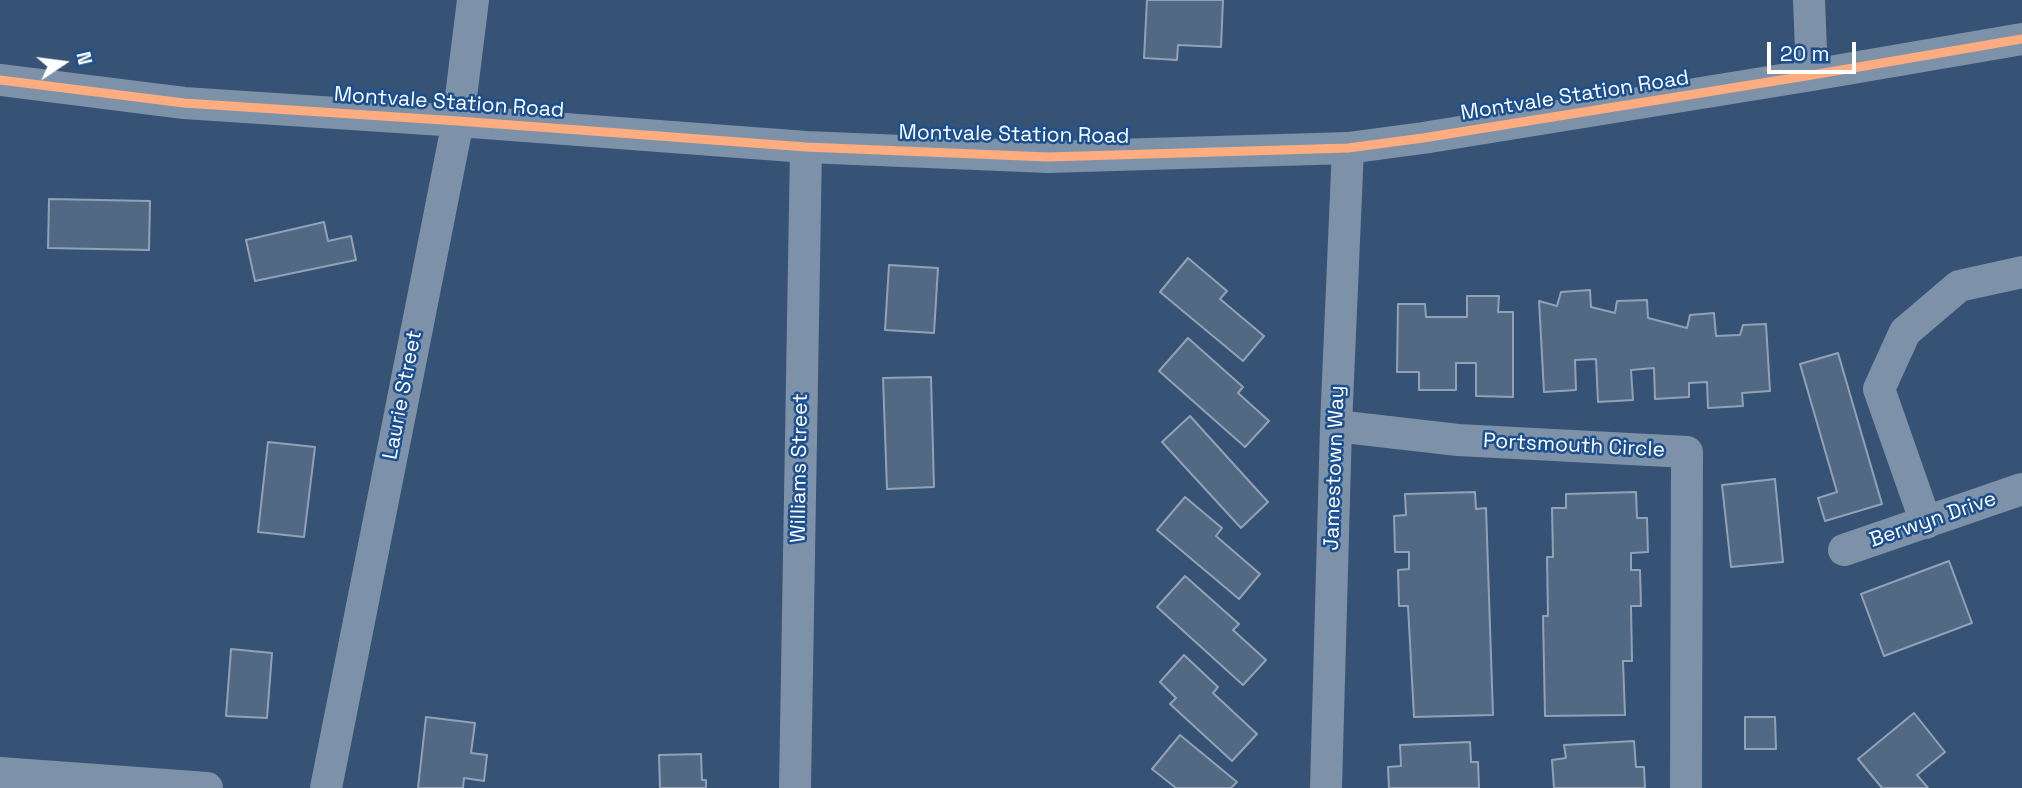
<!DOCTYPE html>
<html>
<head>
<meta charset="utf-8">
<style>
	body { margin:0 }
	#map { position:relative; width:2022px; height:788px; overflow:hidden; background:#365274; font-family:"Space Grotesk",sans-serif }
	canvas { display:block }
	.north { position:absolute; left:28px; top:28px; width:70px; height:70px; -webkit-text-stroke:5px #1b4f8f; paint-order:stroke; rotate:77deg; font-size:19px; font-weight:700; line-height:28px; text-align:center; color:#fff }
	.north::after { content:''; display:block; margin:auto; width:24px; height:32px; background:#fff; clip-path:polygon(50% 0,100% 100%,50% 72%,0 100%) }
	.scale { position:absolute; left:1767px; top:42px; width:89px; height:32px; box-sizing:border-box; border:4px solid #fff; border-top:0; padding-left:9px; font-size:21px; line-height:24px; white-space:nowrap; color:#fff; -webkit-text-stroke:5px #1b4f8f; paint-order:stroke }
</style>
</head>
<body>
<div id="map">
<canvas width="2022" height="788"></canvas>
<div class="north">N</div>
<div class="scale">20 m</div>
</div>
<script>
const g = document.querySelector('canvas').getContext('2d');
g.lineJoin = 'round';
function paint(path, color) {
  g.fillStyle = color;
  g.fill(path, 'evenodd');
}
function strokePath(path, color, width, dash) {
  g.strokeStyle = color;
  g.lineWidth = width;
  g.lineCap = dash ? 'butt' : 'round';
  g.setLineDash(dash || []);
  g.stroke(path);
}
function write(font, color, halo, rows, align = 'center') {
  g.font = font + ' "Space Grotesk",sans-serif';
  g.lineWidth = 5;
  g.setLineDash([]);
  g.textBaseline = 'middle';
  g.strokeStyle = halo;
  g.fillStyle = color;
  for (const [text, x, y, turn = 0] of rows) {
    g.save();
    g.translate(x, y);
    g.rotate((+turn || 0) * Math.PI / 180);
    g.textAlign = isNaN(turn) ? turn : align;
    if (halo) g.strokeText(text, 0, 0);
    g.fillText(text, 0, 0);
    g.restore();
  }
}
const building = new Path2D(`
	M1147,0H1223L1221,47L1178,45L1177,60L1144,58Z
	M49,199L150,201L149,250L48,248Z
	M324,222L328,241L351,236L356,260L255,281L246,240Z
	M1188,258L1227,291L1220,299L1264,336L1243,361L1160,292Z
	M889,265L938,268L934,333L885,330Z
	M1590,290L1591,307L1615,313L1617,301L1647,300L1648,318L1687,328L1690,315L1714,313L1716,336L1740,335L1743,325L1766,324L1770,391L1742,393L1743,406L1708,408L1707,382L1689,383V397L1655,399L1654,368L1631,370L1633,400L1598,402L1596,359L1575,360L1576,390L1544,392L1539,301L1557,306L1561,292Z
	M1467,296H1499L1498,312H1513V397L1476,396V363H1456V390H1419V372H1397L1398,304H1425L1426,317H1467Z
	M1188,338L1243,387L1238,393L1269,421L1245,447L1159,371Z
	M1838,353L1882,504L1825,521L1818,498L1837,492L1800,364Z
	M931,377L934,487L887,489L883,378Z
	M1190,416L1268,502L1241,528L1162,442Z
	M268,442L315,447L304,537L258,532Z
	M1775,479L1783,562L1731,567L1722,485Z
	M1475,492L1476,509L1486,508L1493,715L1414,717L1408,606H1399L1398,570L1409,569V552H1395L1394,516L1406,515L1405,494Z
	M1636,492L1637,518H1647L1648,552L1631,553V570H1640L1641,606H1631L1632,661H1623L1625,715L1545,716L1543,616H1548L1547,557H1553L1552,508H1566V494Z
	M1185,497L1222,528L1216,536L1260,574L1239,599L1157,530Z
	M1949,561L1972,623L1884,656L1861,594Z
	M1185,576L1239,624L1233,630L1266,660L1243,685L1157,607Z
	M231,649L272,653L267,718L226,716Z
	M1184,655L1218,687L1213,693L1257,734L1232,761L1170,704L1176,698L1160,682Z
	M1914,713L1945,752L1917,775L1928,788H1882L1858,759Z
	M426,717L475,723L471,753L487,755L484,781L464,778L463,788H418Z
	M1745,717H1775L1776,749H1745Z
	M1180,735L1237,782L1231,788H1176L1152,769Z
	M1634,741L1636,767H1644L1645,788H1554L1552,760L1566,758L1564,745Z
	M1470,742L1471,762H1478L1479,788H1389L1388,767L1401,766L1400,745Z
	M701,754L702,780H706V788H660L659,755Z`);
paint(building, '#526984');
strokePath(building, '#92a2b6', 2);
strokePath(new Path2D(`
	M1809,0L1812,75
	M0,80L184,103L458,121L806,147L1048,157L1348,148L1423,138L1812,75L2022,39
	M1336,426L1458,440L1687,452L1686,788
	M1926,523L1879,389L1905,332L1959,286L2022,272
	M1844,550L2022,489
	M0,773L207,788
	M326,788L458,121L473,0
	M795,788L806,147
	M1326,788L1336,426L1348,148`), '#7d92a8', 32);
strokePath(new Path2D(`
	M0,80L184,103L458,121L806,147L1048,157L1348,148L1423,138L1812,75L2022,39`), '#ffac80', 9);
write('21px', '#fff', '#1b4f8f', [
	["Montvale Station Road",1575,96,-9],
	["Montvale Station Road",449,103,4],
	["Montvale Station Road",1014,135,1],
	["Laurie Street",403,395,-79],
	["Portsmouth Circle",1574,446,3],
	["Williams Street",800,468,-89],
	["Jamestown Way",1335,468,-88],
	["Berwyn Drive",1933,520,-19]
]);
</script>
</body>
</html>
